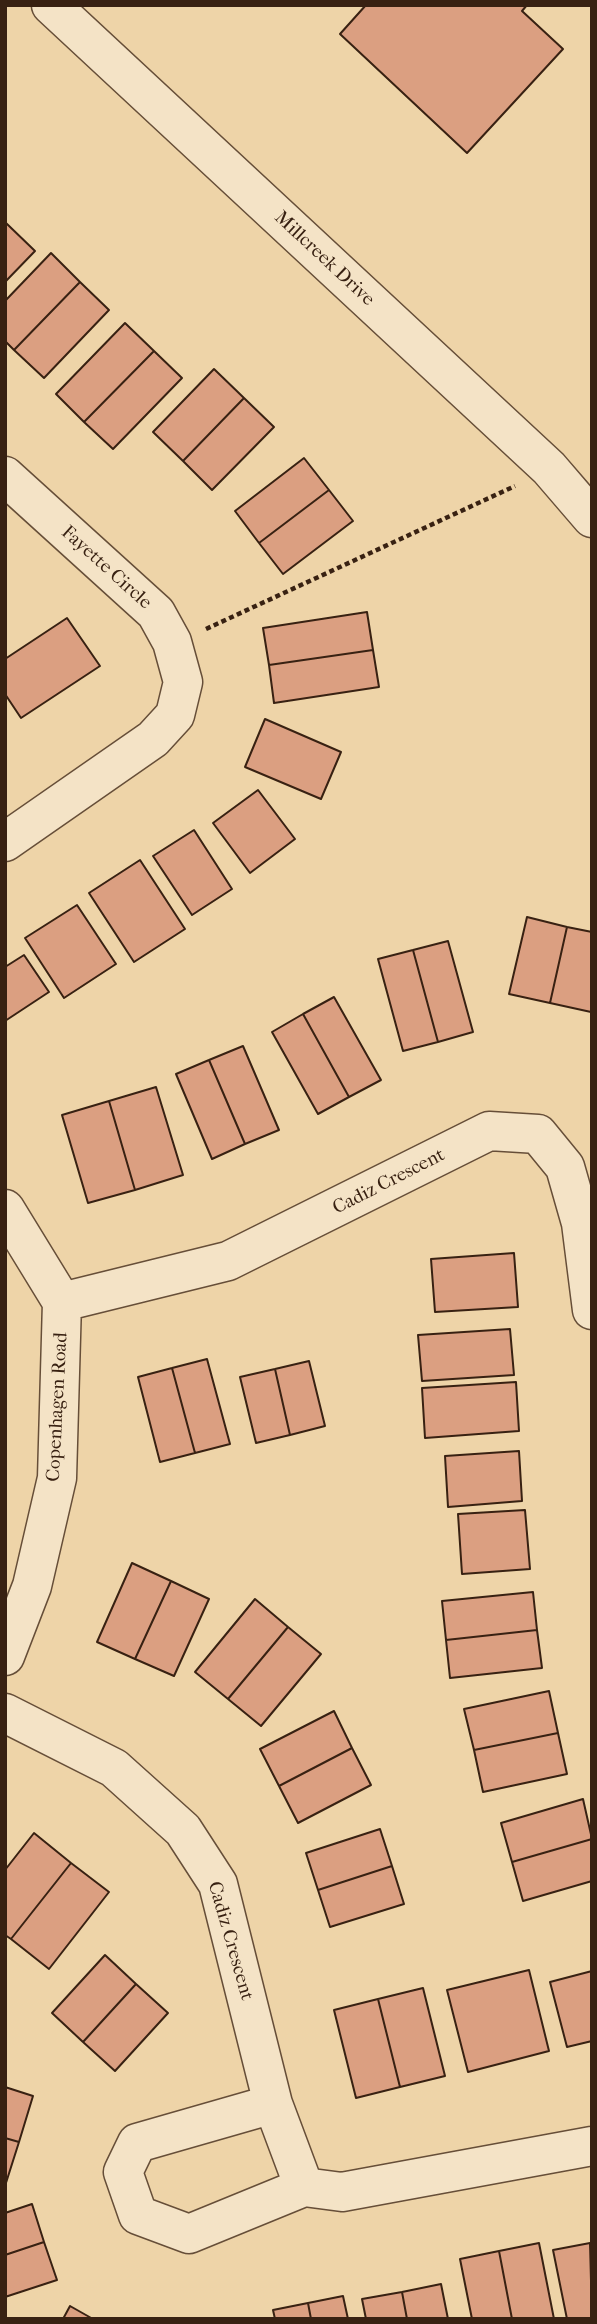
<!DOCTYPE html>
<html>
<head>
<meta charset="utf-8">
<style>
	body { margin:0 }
	#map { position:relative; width:597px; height:2324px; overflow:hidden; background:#eed4a8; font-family:"IM FELL French Canon",serif }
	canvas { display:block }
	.frame { position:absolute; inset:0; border:7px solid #382112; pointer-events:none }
</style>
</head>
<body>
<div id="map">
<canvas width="597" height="2324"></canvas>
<div class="frame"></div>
</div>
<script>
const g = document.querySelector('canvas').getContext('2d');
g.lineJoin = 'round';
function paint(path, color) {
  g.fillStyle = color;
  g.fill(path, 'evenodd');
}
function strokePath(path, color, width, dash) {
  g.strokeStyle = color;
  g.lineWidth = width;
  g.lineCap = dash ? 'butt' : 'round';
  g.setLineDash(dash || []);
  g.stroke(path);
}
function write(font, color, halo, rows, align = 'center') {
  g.font = font + ' "IM FELL French Canon",serif';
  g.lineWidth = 7;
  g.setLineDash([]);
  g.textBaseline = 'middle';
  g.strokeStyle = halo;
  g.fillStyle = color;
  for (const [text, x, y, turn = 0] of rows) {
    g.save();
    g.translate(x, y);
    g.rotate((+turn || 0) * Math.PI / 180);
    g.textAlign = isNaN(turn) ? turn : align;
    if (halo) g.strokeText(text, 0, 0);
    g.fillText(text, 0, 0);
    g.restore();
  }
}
const building = new Path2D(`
	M366,5H527L522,11L563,49L467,153L340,34Z
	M6,223L35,251L5,282V224Z
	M51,253L80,282L14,350L5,341V301Z
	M80,282L109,310L44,378L14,350Z
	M125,323L154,351L84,422L56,394Z
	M154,351L182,378L113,449L84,422Z
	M214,369L244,398L183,461L153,432Z
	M244,398L274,427L212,490L183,461Z
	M304,458L329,490L259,543L235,511Z
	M329,490L353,521L283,574L259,543Z
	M367,612L373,650L269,665L263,628Z
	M67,618L100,666L21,718L5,694V659Z
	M373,650L379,687L274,703L269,665Z
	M265,719L341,752L321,799L245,767Z
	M258,790L295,839L250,873L213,823Z
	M194,830L232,889L192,915L153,856Z
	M140,860L185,929L134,962L89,893Z
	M77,905L116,964L64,998L25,938Z
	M527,917L567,927L550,1003L509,994Z
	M567,927L592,932L591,1012L550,1003Z
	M448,941L473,1032L438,1042L413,950Z
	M413,950L438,1042L403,1051L378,959Z
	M24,955L49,992L5,1021V967Z
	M334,997L381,1080L349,1097L303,1014Z
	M303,1014L349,1097L318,1114L272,1032Z
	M243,1046L279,1130L245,1144L209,1060Z
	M209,1060L245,1144L212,1159L176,1074Z
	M156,1087L183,1175L135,1190L109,1101Z
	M109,1101L135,1190L88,1203L62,1115Z
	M514,1253L518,1307L435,1312L431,1259Z
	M510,1329L514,1375L422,1381L418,1335Z
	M207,1359L230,1444L195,1453L172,1368Z
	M309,1361L325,1426L290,1435L275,1369Z
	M172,1368L195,1453L160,1462L138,1377Z
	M275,1369L290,1435L256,1443L240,1377Z
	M516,1382L519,1431L425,1438L422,1388Z
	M519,1451L522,1501L448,1507L445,1456Z
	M525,1510L530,1569L462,1574L458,1514Z
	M132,1563L171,1581L135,1659L97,1642Z
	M171,1581L209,1599L174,1676L135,1659Z
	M533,1592L537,1630L446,1640L442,1601Z
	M255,1599L288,1627L228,1699L195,1672Z
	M288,1627L321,1654L261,1726L228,1699Z
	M537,1630L542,1668L450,1678L446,1640Z
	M549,1691L558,1733L474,1750L464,1709Z
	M334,1711L352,1748L279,1786L260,1749Z
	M558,1733L567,1774L483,1792L474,1750Z
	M352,1748L371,1785L298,1823L279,1786Z
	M583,1799L592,1839L512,1862L501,1823Z
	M380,1829L392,1866L318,1890L306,1853Z
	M34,1833L71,1863L11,1939L5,1935V1870Z
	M592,1839V1881L523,1901L512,1862Z
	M71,1863L109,1892L49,1969L11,1939Z
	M392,1866L404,1904L330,1927L318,1890Z
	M105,1955L136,1984L83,2042L52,2013Z
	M529,1970L549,2051L468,2072L447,1990Z
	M592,1971V2041L567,2047L550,1982Z
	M136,1984L168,2013L115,2071L83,2042Z
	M423,1988L445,2076L400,2087L378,1999Z
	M378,1999L400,2087L356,2098L334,2010Z
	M5,2087L33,2096L19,2142L5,2138Z
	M5,2138L19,2142L5,2186Z
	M32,2204L44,2242L5,2255V2213Z
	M44,2242L57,2280L5,2297V2255Z
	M539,2243L554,2319H512L499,2251Z
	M590,2243L592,2319H567L553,2250Z
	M499,2251L512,2319H472L460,2259Z
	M441,2284L448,2319H407L402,2292Z
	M402,2292L407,2319H366L362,2299Z
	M343,2296L348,2319H311L308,2303Z
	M308,2303L311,2319H275L273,2310Z
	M70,2306L93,2319H63Z`);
paint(building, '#db9f81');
strokePath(building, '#382112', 2);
const minor = new Path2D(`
	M51,5L549,468L592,518
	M5,476L156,613L172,642L183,682L175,715L153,739L5,842
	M5,1209L62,1302L57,1478L32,1586L5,1656
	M62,1302L228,1261L489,1131L538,1134L565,1167L581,1223L592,1310
	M5,1713L114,1768L183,1830L218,1884L273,2104L304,2187L342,2192L592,2146
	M273,2104L137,2143L123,2172L138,2215L189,2234L304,2187`);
strokePath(minor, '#664e38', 41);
strokePath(new Path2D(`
	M206,629L515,486`), '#382112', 4.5, [5, 3.5]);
strokePath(minor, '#f4e3c6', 38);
write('19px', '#382112', '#f4e3c6', [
	["Millcreek Drive",324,259,43],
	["Fayette Circle",106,568,42],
	["Cadiz Crescent",389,1182,-27],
	["Copenhagen Road",58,1407,-87],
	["Cadiz Crescent",230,1941,74]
]);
</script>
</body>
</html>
